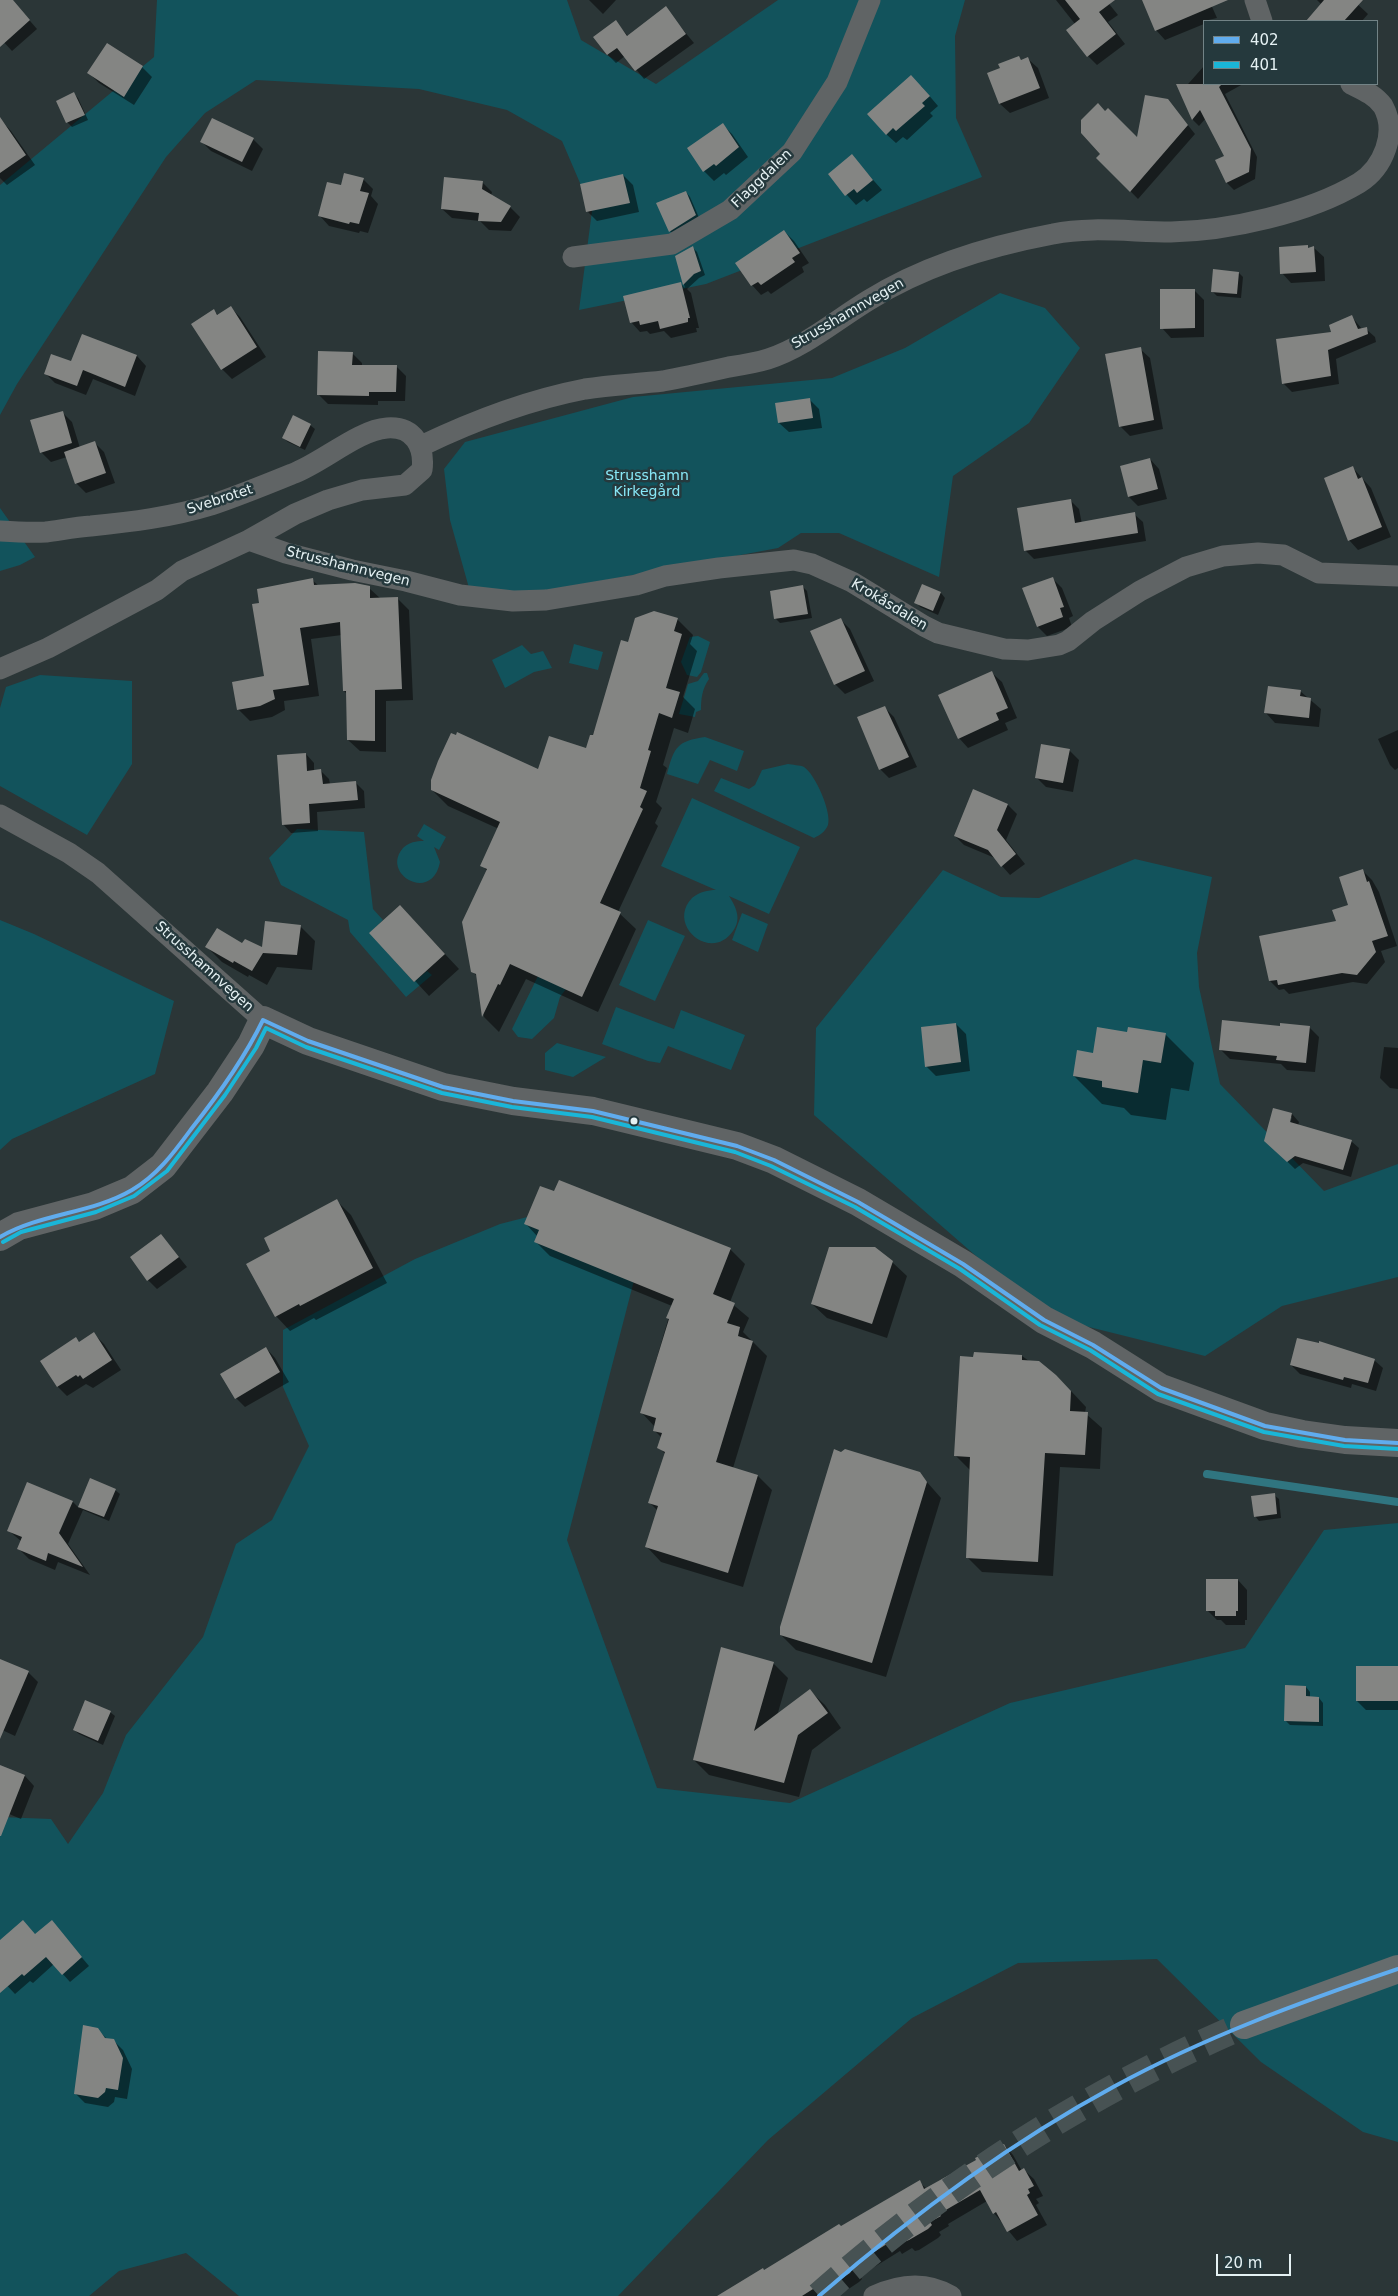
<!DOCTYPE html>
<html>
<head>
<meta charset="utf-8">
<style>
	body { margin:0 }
	#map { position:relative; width:1398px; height:2296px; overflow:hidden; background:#2b3637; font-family:"DejaVu Sans",sans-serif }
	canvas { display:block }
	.legend { position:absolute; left:1203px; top:20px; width:175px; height:65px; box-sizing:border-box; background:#25393d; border:1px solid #728386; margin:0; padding:6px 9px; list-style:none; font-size:15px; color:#e5f1f3 }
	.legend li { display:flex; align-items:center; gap:10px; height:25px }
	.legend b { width:25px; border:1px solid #728386 }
	.scale { position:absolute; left:1216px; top:2254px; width:75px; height:22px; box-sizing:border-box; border:2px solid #e5f1f3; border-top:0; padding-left:6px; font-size:15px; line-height:18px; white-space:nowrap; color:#e5f1f3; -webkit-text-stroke:4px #25393d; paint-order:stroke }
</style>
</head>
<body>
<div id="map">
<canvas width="1398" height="2296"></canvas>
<ul class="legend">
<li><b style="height:6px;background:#60acee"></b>402</li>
<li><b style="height:6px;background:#1ab6d8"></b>401</li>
</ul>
<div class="scale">20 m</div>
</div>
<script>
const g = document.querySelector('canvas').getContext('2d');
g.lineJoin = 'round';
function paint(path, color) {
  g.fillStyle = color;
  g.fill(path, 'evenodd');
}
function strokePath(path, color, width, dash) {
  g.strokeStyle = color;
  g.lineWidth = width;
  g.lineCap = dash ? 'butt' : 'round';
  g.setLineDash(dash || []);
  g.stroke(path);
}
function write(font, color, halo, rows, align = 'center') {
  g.font = font + ' "DejaVu Sans",sans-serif';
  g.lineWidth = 5;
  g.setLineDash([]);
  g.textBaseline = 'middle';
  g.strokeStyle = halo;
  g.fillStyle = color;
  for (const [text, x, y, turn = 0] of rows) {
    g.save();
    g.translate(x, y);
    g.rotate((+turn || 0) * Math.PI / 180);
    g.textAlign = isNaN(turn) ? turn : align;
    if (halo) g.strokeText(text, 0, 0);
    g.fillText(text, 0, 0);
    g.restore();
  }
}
paint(new Path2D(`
	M157,0H567L581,40L656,84L778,0H965L955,36L956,118L982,177L706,284L579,310L592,211L562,141L507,110L419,89L256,80L205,113L166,157L17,384L0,415V185L154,57Z
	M1000,293L1045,308L1080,348L1029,423L953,476L939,577L839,533H801L778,548L532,594L469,588L450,520L444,469L465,442L633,397L832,378L905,348Z
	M0,508L35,557L20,565L0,571Z
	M698,636L710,642L701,672L697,677L687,675L681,662L690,637Z
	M574,644L603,652L598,670L569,663Z
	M522,645L531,654L543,651L552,668L534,672L505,688L492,660Z
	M704,673H707L709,679C702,689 701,699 701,710L696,712L695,717L679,714L688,684L698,681Z
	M40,675L132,681V764L87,835L0,786V708L6,687Z
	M705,737L744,751L737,771L710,760L698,784L667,774C674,747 677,741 705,737Z
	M788,764C792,765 800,765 804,767C815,774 832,812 828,825C825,832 820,835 814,838L714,791L721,778L749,789L755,785L762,770Z
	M692,798L800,847L769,914L729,896C736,907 742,919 733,931C711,963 666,925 692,898C699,892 708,890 716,890L661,866Z
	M424,824L446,837L439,850L434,847L440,862C432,904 380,874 403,848C409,842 416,841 424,841L417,836Z
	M297,829L364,832L373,909L383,920L370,933L414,982L427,971L432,975L406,997L350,932L348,920L281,885L269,858Z
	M1135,859L1212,877L1197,953L1199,987L1220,1084L1324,1191L1398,1164V1277L1282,1306L1205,1356L1045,1316L814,1115L816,1028L943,870L1001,897L1039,898Z
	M742,913L768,924L758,952L732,940Z
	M0,920L34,934L174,1001L155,1074L12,1139L0,1150Z
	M648,920L685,936L655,1001L619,985Z
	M538,976L566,989L560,997L554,1018L532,1039L518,1037L512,1029Z
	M616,1007L674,1029L681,1010L745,1035L731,1070L668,1046L660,1063L648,1061L602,1044Z
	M557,1043L606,1057L573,1077L545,1070V1053Z
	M578,1204L638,1265L567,1540L657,1788L790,1803L1010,1703L1245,1648L1324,1530L1398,1523V2142L1363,2132L1261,2062L1157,1959L1018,1963L912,2018L768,2140L618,2296H239L186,2253L119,2271L89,2296H0V1817L51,1819L68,1844L103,1793L126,1735L203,1637L236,1544L272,1520L309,1446L283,1387V1330L415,1259L500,1224Z`), '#12535c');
paint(new Path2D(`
	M0,0H12L37,29L12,51L0,38Z
	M589,0H616L603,14Z
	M1056,0H1106L1118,15L1108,22L1125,44L1097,65L1088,56L1075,24Z
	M1143,0H1209L1217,18L1204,21V24L1165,40L1156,30Z
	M1317,0H1353L1368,14L1362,21H1320L1313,15L1321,4Z
	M665,8L694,43L644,79L625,56L616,63L607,54L616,22L628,36Z
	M108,45L142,67L152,77L134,105L99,83L89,73Z
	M1019,57L1022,61L1028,59L1038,68L1049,98L1010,113L1000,104L989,74L1001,69Z
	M1204,66V84H1243L1225,94L1257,157L1255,179L1234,190L1227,183L1216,161L1225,156L1206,118L1199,126L1193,120L1181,92Z
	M921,86L938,106L930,113L933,116L907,140L903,137L896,143L886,134Z
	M74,94L78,98L88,120L72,127L68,123L58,101Z
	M1175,109L1195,134L1138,199L1098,158L1137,139Z
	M2,121L11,131L35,165L7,185L0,178V123Z
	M723,125L732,134L748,157L726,175L724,173L714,181L704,171Z
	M253,139L263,149L252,171L211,151L201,141Z
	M852,156L882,190L867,202L864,199L856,205L829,175Z
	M623,175L633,185L639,212L597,221L588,212Z
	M363,179L373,189L371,196L378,204L368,233L360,231L359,233L329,226L320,216L342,187Z
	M482,182L492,192L491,196L510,207L520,217L511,231L489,230L480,221L452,218L442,209Z
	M686,192L690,197L700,220L674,235L670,231Z
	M784,231L794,241L809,263L802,267L804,272L771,294L768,291L761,295L752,285Z
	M693,248L697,252L705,275L699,278L687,289L691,293L699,328H696L697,332L671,338L664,331L650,334L647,331L640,332L631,322L681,284L685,288L676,257Z
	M1280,248H1314L1324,257L1325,281L1291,283L1282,273Z
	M1239,273L1243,277L1241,298L1217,296L1212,291Z
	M1194,290L1204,300V337L1171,338L1162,328Z
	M230,307L240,317L266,357L232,379L222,369L193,324L214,311L218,315Z
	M1352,317L1362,329H1366L1375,337L1376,342L1336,359L1339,384L1292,392L1283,383Z
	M83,335L137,356L146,366L135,396L93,379L86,395L55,383L45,373L72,363Z
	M1140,349L1150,358L1163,429L1130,436L1120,426Z
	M352,353L362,363V366H396L406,376L405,401H378V405L328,404L319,395Z
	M809,399L819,409L822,428L789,432L779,423Z
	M62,412L72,422L80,448L95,443L104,452L115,483L86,493L76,483L67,457L51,462L41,452Z
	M310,425L315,429L305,450L288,442L283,438Z
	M1150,459L1159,469L1167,499L1138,506L1129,497Z
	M1353,468L1371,488L1391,537L1358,550L1349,540Z
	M1071,501L1079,509L1082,524L1134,514L1143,522L1146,541L1034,559L1026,551L1019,509Z
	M1052,578L1062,588L1073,616L1069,618L1072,627L1047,636L1038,627Z
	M312,580L319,586L369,588L381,599H398L409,610L413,700L386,701V752L360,751L348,740L347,694L344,691L342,635L311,639L319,696L284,701L285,710L272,717L250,721L238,709L265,677L260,604Z
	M923,585L941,593L945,598L938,615L920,607L916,602Z
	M803,587L807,591L812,618L780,623L776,619L771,592Z
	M677,619L693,635L690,644L697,651L683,697L695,709L688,733L674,728L663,765L667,768L656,802L662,808L655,823L658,826L618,912L636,929L598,1012L526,979L499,1032L484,1017L477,976L472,971L487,871L482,865L499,829L448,806L432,790L539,771L587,749L629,644Z
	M840,619L850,629L874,681L845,694L835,684Z
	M992,673L1002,682L1017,718L1005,723L1008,730L968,748L959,738Z
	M1300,691L1321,709L1319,727L1275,723L1266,713Z
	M884,707L894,717L917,767L889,778L880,769Z
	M1398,730V768L1395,770L1390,765L1378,739Z
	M1069,750L1079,760L1073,792L1046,787L1036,777Z
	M306,754L314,763V771H321L329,779L330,784L355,782L364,791L365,808L317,812L318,831L291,833L283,824Z
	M974,791L1008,805L1017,814L1006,840L1025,864L1010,875L995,858L964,845L955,836Z
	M1362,870L1372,880L1379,892L1397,946L1381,951L1385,962L1367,984L1353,982L1289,994L1284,989L1279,990L1270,981L1338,922L1349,906Z
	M400,906L459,969L429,996L371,933Z
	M300,926L315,941L312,970L277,967L267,985L249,975L248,977L222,962L207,947L243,945L263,949Z
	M956,1024L966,1034L970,1071L936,1076L926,1066Z
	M1309,1027L1319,1037L1315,1072L1287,1070L1281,1064L1230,1059L1220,1049L1281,1028Z
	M1128,1033L1165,1034L1194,1063L1189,1091L1171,1088L1166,1120L1131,1115L1124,1108L1102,1104L1074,1076L1094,1054Z
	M1384,1047L1398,1048V1089L1390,1088L1380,1078Z
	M1274,1109L1292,1114L1299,1122L1298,1126L1351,1141L1359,1148L1351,1177L1303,1163L1295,1169L1265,1140ZM1290,1117H1292L1289,1128H1287Z
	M336,1200L351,1215L387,1283L316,1320L314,1318L290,1331L276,1316L272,1251Z
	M526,1224L730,1249L745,1264L730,1302L749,1318L743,1332L767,1356L733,1468L758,1476L772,1490L743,1587L661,1562L647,1547L658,1511L650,1503L665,1454L659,1447L662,1438L654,1430L655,1427L641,1412L672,1306L550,1256L535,1241L537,1236Z
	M161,1235L187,1267L157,1289L148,1280Z
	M892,1262L907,1276L887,1338L827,1318L812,1304Z
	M94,1334L104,1344L121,1370L93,1388L86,1384L67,1396L58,1387L41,1361L76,1339L80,1343Z
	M266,1348L275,1358L289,1382L245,1407L236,1398Z
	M1022,1356L1071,1391L1086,1407L1085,1413L1102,1428L1100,1469L1060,1467L1053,1576L982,1572L967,1557L971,1471L956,1456Z
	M1374,1360L1383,1368L1376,1391L1352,1384L1351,1388L1300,1374L1291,1365Z
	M919,1473L941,1498L886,1677L796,1650L781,1635Z
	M91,1480L115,1490L120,1494L109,1521L83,1510L68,1544L90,1575L58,1562L55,1570L29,1559L19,1549L22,1542L8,1530L28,1483L73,1502L79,1508Z
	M1274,1495L1279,1499L1281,1518L1259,1521L1255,1516Z
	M1238,1580L1247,1590V1620H1245V1625H1226L1221,1620H1217L1207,1610Z
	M0,1660L28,1672L38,1682L15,1736L0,1729Z
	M773,1663L788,1678L777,1716L810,1691L825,1705L841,1728L812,1750L799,1797L709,1775L694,1760Z
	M1398,1667V1710H1366L1357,1701Z
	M1306,1687L1310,1692V1698H1319L1323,1703V1726L1290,1725L1285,1720Z
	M110,1712L115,1716L103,1745L79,1734L74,1730Z
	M0,1767L25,1776L34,1786L21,1819L2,1811L0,1816Z
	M52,1922L89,1966L70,1982L54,1964L33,1983L30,1981L15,1994L0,1978V1942L36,1935Z
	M97,2029L108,2040H113L123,2050L132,2069L127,2099L115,2097L114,2102L108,2107L85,2103L75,2093Z
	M1004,2145L1013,2155L1022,2171L1024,2170L1034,2179L1043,2196L1036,2199L1039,2203L1036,2205L1047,2225L1017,2241L994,2213L987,2201L948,2224L949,2226L939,2232L941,2235L938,2238L919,2250L915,2251L912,2248L902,2254L900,2251L860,2276L862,2279L859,2282L841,2294L840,2292L836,2294L834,2292L827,2296H719L919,2182L927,2189Z`), '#0007');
strokePath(new Path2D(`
	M1207,1474L1398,1502`), '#307580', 8);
paint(new Path2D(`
	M0,0H13L30,20L0,47Z
	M1065,0H1115L1099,12L1116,34L1087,57L1066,30L1080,19Z
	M1142,0H1228L1155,31Z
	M1324,0H1363L1344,21H1306Z
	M666,6L686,34L635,71L617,48L607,55L593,37L616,20L627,36Z
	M107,43L143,66L124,97L87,73Z
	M1019,56L1021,60L1028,57L1040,88L999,104L987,73L1000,68L998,64Z
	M911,75L930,96L922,103L925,106L896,131L893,128L886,135L867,114Z
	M1176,84H1222L1219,87L1251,149L1249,172L1226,183L1215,160L1224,156L1200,110L1192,120Z
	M74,92L85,115L66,123L56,101Z
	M1145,95L1168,99L1188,125L1130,192L1096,158L1100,154L1081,133V120L1098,103L1105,111L1108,108L1137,137Z
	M0,117L26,155L0,173Z
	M212,118L254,138L242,162L200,142Z
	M723,123L739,147L716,166L714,164L703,172L687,148Z
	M852,154L873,180L857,193L854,189L845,196L828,174Z
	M344,173L364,178L360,191L369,193L359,224L350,222L349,224L318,216L327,182L341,185Z
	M623,174L630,203L586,212L580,184Z
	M444,177L483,181L482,189L511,206L501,222L478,221L479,213L441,209Z
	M686,191L696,215L669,232L656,203Z
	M784,230L800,253L792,258L795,262L761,285L758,282L751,286L735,263Z
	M1308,245V248L1314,246L1316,272L1280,274L1279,247Z
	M693,246L701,271L694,274L683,285L675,256Z
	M1213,269L1239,272L1237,294L1211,292Z
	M681,282L690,318H688V322L660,329L658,321L640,325L639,321L630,323L623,296Z
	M1160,289H1195V328L1160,329Z
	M231,306L257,347L221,370L191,324L214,309L217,315Z
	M1352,315L1358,329L1367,327L1368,334L1328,350L1331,376L1282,384L1276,339L1331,332L1329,325Z
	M82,334L137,355L125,387L83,370L77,386L44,374L51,354L71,361Z
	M1141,347L1154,420L1119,427L1105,354Z
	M318,351L353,352L352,365H397L396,392H369V396L317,395Z
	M810,398L813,418L778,423L775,403Z
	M63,411L72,443L40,453L30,420Z
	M293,415L311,424L300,447L282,438Z
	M95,441L106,473L75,484L64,452Z
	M1150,458L1158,489L1128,497L1120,466Z
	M1353,466L1358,479L1362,477L1382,527L1348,541L1324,478Z
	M1071,499L1075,523L1135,512L1138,533L1024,551L1017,508Z
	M1053,577L1064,607L1060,608L1063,617L1037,627L1022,588Z
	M313,578L314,585L355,583L370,586V598L398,597L402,689L375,690V741L347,740L346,691H343L340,622L300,628L309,685L273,690L275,699L260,706L237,710L232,682L264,676L252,604L259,603L257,589Z
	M922,584L941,592L933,611L914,603Z
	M803,585L808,614L774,619L770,591Z
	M654,611L678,618L674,631L682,634L666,688L680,692L672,718L659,713L648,750L651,751L640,788L647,791L640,807L643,809L600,903L621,912L582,997L510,964L500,985L498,984L482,1017L476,974L471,972L462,922L487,869L480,866L500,822L431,790V780L438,761L451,733L456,735L457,732L538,769L549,736L586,748L590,735H593L621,640L628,642L635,618Z
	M841,618L865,671L834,685L810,631Z
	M992,671L1008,708L996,713L999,720L958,739L938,695Z
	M1268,686L1301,690L1300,696L1311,698L1309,718L1264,713Z
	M885,706L909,757L879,770L857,717Z
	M1041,744L1070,749L1063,783L1035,778Z
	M306,753L307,771L321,769L323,784L356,781L358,800L309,804L310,823L282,825L277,755Z
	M973,789L1008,804L997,830L1016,854L1001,867L988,850L954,836Z
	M1363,869L1367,882L1369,881L1388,936L1372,941L1376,952L1357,975L1342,973L1278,985L1277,980L1269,981L1259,936L1336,921L1332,910L1348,905L1339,877Z
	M400,905L445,954L414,982L369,933Z
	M265,921L301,925L297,955L263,953L252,971L234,961L233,963L205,947L217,928L242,943L245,939L262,947Z
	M1222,1020L1280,1026V1023L1310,1026L1306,1063L1276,1060L1277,1056L1219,1050Z
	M956,1023L961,1062L925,1067L921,1027Z
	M1097,1027L1127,1032L1128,1027L1166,1033L1161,1063L1143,1060L1138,1093L1102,1087V1081L1073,1076L1077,1050L1093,1053Z
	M1273,1108L1292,1113L1290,1122L1352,1140L1343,1170L1295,1156L1287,1162L1264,1141Z
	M559,1180L731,1248L713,1294L735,1303L727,1323L740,1327L738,1336L753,1341L716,1462L758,1475L728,1573L645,1547L658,1506L648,1503L665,1452L657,1448L662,1433L653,1431L656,1418L640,1413L669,1319L666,1318L674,1299L534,1242L539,1230L524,1224L540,1186L554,1191Z
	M337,1199L373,1268L300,1306L299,1304L275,1317L246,1264L270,1251L264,1238Z
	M161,1234L179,1257L147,1281L130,1257Z
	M829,1247H875L893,1261L872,1324L811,1304Z
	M94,1332L112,1360L83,1379L80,1375L78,1377L76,1375L57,1387L40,1361L76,1337L79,1342Z
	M1297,1338L1319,1343V1341L1375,1359L1368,1383L1344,1377L1343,1380L1290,1365Z
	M266,1347L280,1372L235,1399L220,1374Z
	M974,1352L1022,1355V1360L1039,1361L1056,1375L1071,1391L1070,1411L1088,1412L1085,1455L1045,1453L1038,1562L966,1558L970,1457L954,1456L960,1356L973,1357Z
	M834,1449L841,1452L845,1449L920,1472L927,1482L872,1663L780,1635V1627Z
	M90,1478L116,1489L104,1517L78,1507Z
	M27,1482L73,1501L59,1533L83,1567L48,1553L46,1561L17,1549L22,1537L7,1531Z
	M1275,1493L1277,1514L1254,1517L1251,1496Z
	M1206,1579H1238V1611H1236V1616H1215V1611H1206Z
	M721,1647L774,1662L754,1731L810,1689L828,1713L798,1735L784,1783L693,1760Z
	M0,1659L29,1671L0,1739Z
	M1356,1666H1398V1701H1356Z
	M1285,1685L1306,1686V1696L1319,1697V1722L1284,1721Z
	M85,1700L111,1711L98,1741L73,1730Z
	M0,1765L25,1775L1,1836H0Z
	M23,1920L35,1934L52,1920L82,1957L62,1975L46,1957L24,1976L22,1974L0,1993V1940Z
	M83,2025L98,2028L105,2038L114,2039L123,2058L118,2090L106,2088L105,2092L98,2098L74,2094Z
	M1004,2144L1019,2171L1024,2168L1034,2186L1028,2189L1030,2193L1027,2195L1038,2215L1007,2232L996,2212L993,2214L980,2190L939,2214L941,2216L930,2222L932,2225L928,2229L909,2240L904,2242L903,2238L892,2245L890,2242L852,2266L853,2268L850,2273L831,2285L829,2283L826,2285L824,2282L802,2296H717L763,2268L764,2270L839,2224L841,2226L920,2180L924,2189L976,2160L975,2158Z`), '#848583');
strokePath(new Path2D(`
	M819,2296C946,2183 1088,2092 1244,2025`), '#475253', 28, [28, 14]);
strokePath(new Path2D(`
	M1255,0L1262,21
	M573,257L672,244L730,210L792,152L837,82L870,0
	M421,446C473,421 528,400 585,389C611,385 637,384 663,381C685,377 707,372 729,367C742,365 755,363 768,359C805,347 836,320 869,300C925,265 989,246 1053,234C1090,226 1132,232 1171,232C1228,231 1309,213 1359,183C1383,168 1398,133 1383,106C1375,95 1363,90 1351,84
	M0,531C15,532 31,533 46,532C61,530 76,527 91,526C131,522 172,517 211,505C238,496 265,485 292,474C322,463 358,430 387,428C414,426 425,447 422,470L405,485L362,490L328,500L295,514L249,540
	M0,669L48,648L157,590L182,571L249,540L286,553L352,570L406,581L460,595L513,601L546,600L636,585L665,576L719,568L794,560L812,564L852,582L924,626L938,633L1004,649L1028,650L1059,645L1068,641L1093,621L1140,591L1186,567L1223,556L1258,553L1283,555L1319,573L1398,576
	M0,815L69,853L98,873L263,1020
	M874,2296C900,2284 926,2281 951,2296`), '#606465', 21);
strokePath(new Path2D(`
	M0,1237L19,1226L94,1206L132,1190L163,1166L220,1092L251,1045L263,1020L308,1041L443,1087L513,1101L593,1111L737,1146L774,1160L858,1202L963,1264L1044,1320L1093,1345L1161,1388L1265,1426L1302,1434L1345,1440L1398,1443`), '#606465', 28);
strokePath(new Path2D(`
	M1244,2025L1398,1969`), '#666c6d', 28);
strokePath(new Path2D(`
	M0,1237C41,1213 91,1214 132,1190C158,1175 175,1151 192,1128C219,1094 244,1059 263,1020L308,1041L443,1087L513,1101L593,1111L737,1146L774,1160L858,1202L963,1264L1044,1320L1093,1345L1161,1388L1265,1426L1345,1440L1398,1443
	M819,2296C911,2216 1008,2144 1115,2086C1205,2037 1301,2002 1398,1969`), '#60acee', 4);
strokePath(new Path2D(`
	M3,1242L21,1232L96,1212L134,1196L167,1171L225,1095L256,1048L266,1028L306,1047L442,1093L512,1107L592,1117L735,1152L771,1166L855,1207L960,1269L1040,1325L1090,1350L1158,1394L1264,1432L1344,1446L1398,1449`), '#1ab6d8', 4);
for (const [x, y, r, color] of [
	[634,1121,4.5,"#e5f1f3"]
]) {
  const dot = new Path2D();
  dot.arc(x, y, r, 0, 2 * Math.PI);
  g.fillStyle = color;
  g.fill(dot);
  strokePath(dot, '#25393d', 2);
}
write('14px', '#e5f1f3', '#25393d', [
	["Flaggdalen",762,179,-44],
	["Strusshamnvegen",848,314,-30],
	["Svebrotet",220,500,-18],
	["Strusshamnvegen",348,567,14],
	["Krokåsdalen",889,605,31],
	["Strusshamnvegen",204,967,42]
]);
write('14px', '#88e8f7', '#25393d', [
	["Strusshamn",647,476],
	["Kirkegård",647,492]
]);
</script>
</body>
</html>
